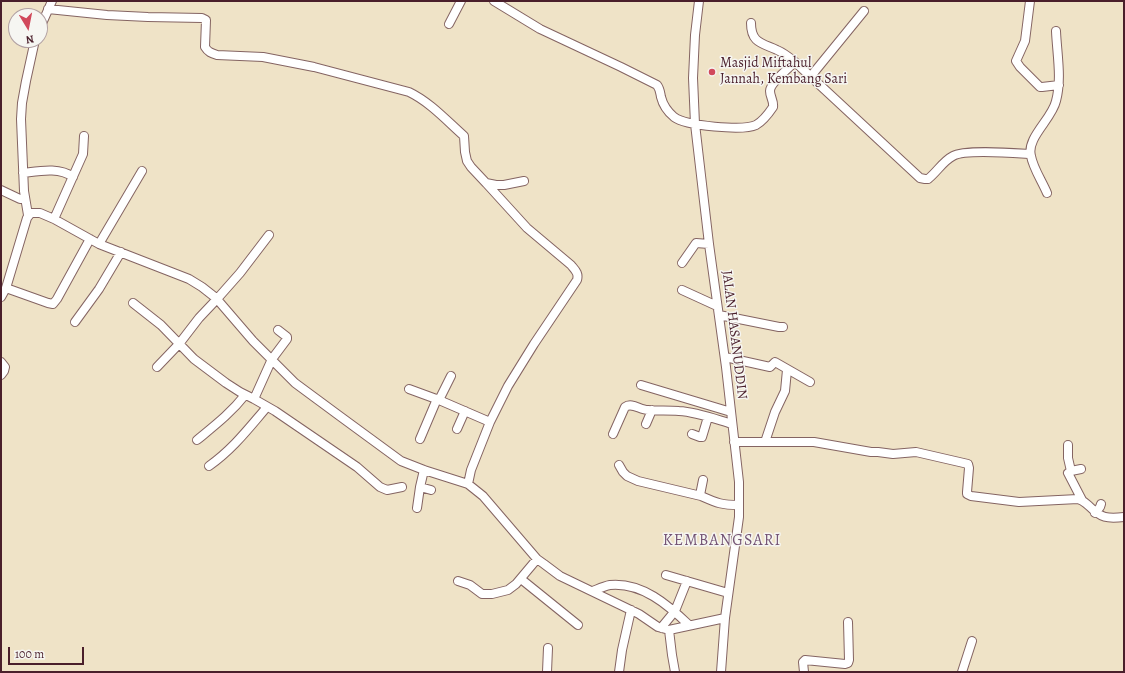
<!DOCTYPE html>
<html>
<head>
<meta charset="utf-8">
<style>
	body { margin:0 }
	#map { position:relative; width:1125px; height:673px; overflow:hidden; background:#efe3c7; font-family:Alegreya,serif }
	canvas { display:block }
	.frame { position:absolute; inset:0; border:2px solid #4a1f2b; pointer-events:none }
	.north { position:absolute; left:8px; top:8px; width:40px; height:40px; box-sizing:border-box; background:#f6f6f2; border:1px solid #b1a0a2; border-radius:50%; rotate:170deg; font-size:11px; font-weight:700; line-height:16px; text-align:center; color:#4a1f2b }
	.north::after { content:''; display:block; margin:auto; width:14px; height:18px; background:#d1495b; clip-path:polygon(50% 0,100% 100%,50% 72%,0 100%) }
	.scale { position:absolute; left:8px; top:647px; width:76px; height:18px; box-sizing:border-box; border:2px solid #4a1f2b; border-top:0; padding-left:5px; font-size:12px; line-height:14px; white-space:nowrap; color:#4a1f2b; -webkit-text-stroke:3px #f6f6f2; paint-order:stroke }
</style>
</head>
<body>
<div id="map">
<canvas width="1125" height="673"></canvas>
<div class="frame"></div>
<div class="north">N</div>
<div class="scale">100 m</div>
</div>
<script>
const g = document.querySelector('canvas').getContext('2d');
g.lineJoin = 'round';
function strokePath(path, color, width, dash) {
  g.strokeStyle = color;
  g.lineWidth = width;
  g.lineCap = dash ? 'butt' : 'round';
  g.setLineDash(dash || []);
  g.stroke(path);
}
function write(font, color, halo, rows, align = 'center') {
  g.font = font + ' Alegreya,serif';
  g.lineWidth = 3;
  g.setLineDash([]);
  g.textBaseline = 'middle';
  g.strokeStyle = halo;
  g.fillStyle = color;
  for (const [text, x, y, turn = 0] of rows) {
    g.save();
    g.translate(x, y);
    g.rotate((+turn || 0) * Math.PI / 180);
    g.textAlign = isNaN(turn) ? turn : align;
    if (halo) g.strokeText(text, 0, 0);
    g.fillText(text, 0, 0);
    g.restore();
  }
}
const minor = new Path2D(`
	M494,1L540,29L621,67L657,85C660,89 660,92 661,97C663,105 668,112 674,117C686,126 743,131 756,125C763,121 769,113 773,107C774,101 770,97 770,91C770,83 789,68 795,62L920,178L925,179H928C937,172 943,161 953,156C964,149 1014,153 1030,154
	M699,1L695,35L693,78L695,124L709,244L726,367L739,482V517L725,618L721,672
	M1030,1L1025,41L1016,61L1020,67L1040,87H1042L1059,85
	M48,9L107,15L148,17L202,18L206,20L205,47C208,52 211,53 217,55L263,57L314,67L409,92C430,102 447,121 464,136L465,152L467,161L471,167L486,183L496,185H504L524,181
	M751,23C751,43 762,43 777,50C784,53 789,57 795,62
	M449,24L461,1
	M40,28L52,1
	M811,76L864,11
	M23,173C40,171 59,167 73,177
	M1,190L20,199H25
	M1047,193C1042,181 1033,168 1031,156C1026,138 1052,119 1056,101C1062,79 1057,54 1056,31
	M28,215L24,191L21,119L22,103L26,81L35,40
	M54,219L83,154L84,136
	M99,244L142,171
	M682,263L696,243L709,244
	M6,288L48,303L53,304L57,299L90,239
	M682,290L717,306
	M1,297L6,288L27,218L31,213H40L54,219L99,244L189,279L202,287L216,298L253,341L295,383L341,417L401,461L424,470L468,484L483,496L537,559L544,564L560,576L639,614L658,627L669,630L725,618
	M133,303L161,325L194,359L226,383L240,392L254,399L275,411L357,467L380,487L387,490L402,487
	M719,315L779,327H783
	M75,322L99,289L121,252
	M725,357L770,367L775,362L810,382
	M1,362L5,367L4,371L1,375
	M157,367L179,344L199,318L217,299L240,273L269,235
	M641,385L731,412
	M409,389L439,400L490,422
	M254,399L272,359L287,339V337L278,330
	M439,400L451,376
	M646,424L652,410
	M457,429L465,411
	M613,434L625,407C632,402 640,410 648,410C658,411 668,410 679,411C697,412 715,419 732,424
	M692,434L700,437H702L708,417
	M420,439L437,399
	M197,440C214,426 231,413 245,395
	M734,442H814L871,452H878L893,454L916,452L968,464L969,468L967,492V494L971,496L1019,502L1078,499C1083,500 1085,503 1089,506C1101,518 1107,519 1124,517
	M765,442L775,412L785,391L787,370
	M1068,445V458L1071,471
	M619,465L623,472L627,476L638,481L701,496C717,503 721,505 739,505
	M209,466C233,449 248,429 267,407
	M1081,469L1071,471L1068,473L1082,500
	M468,484L471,470L490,422L508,386L534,344L577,280C579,273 575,270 571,265L527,228L486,183
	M420,487L431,490
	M700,495L703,480
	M417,508L420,487L424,470
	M1095,513L1100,507L1101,504
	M666,575L728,593
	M521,579L578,625
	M458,581L470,585L482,594H492L508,590L516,584L537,559
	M593,591C598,589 604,586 610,585C642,582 668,605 689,625
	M661,628L675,611L687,581
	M669,630L672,655L675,672
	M547,672L548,648
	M619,672L622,650L631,610
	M804,672L803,662L805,660L845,664L848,663L849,660L848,622
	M962,672L972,641`);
strokePath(minor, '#846462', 10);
strokePath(minor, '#fff', 8);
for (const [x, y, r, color] of [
	[712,72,4,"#d1495b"]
]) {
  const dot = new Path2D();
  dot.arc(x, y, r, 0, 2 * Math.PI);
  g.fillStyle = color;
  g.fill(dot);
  strokePath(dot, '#f6f6f2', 1.5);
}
write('14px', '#4a1f2b', '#f6f6f2', [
	["Masjid Miftahul",720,64],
	["Jannah, Kembang Sari",720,80]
], 'left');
write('14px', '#4a1f2b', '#f6f6f2', [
	["JALAN HASANUDDIN",734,335,83]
]);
g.letterSpacing = '1px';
write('16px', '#745474', '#f6f6f2', [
	["KEMBANGSARI",722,541]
]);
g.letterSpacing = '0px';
</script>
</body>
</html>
